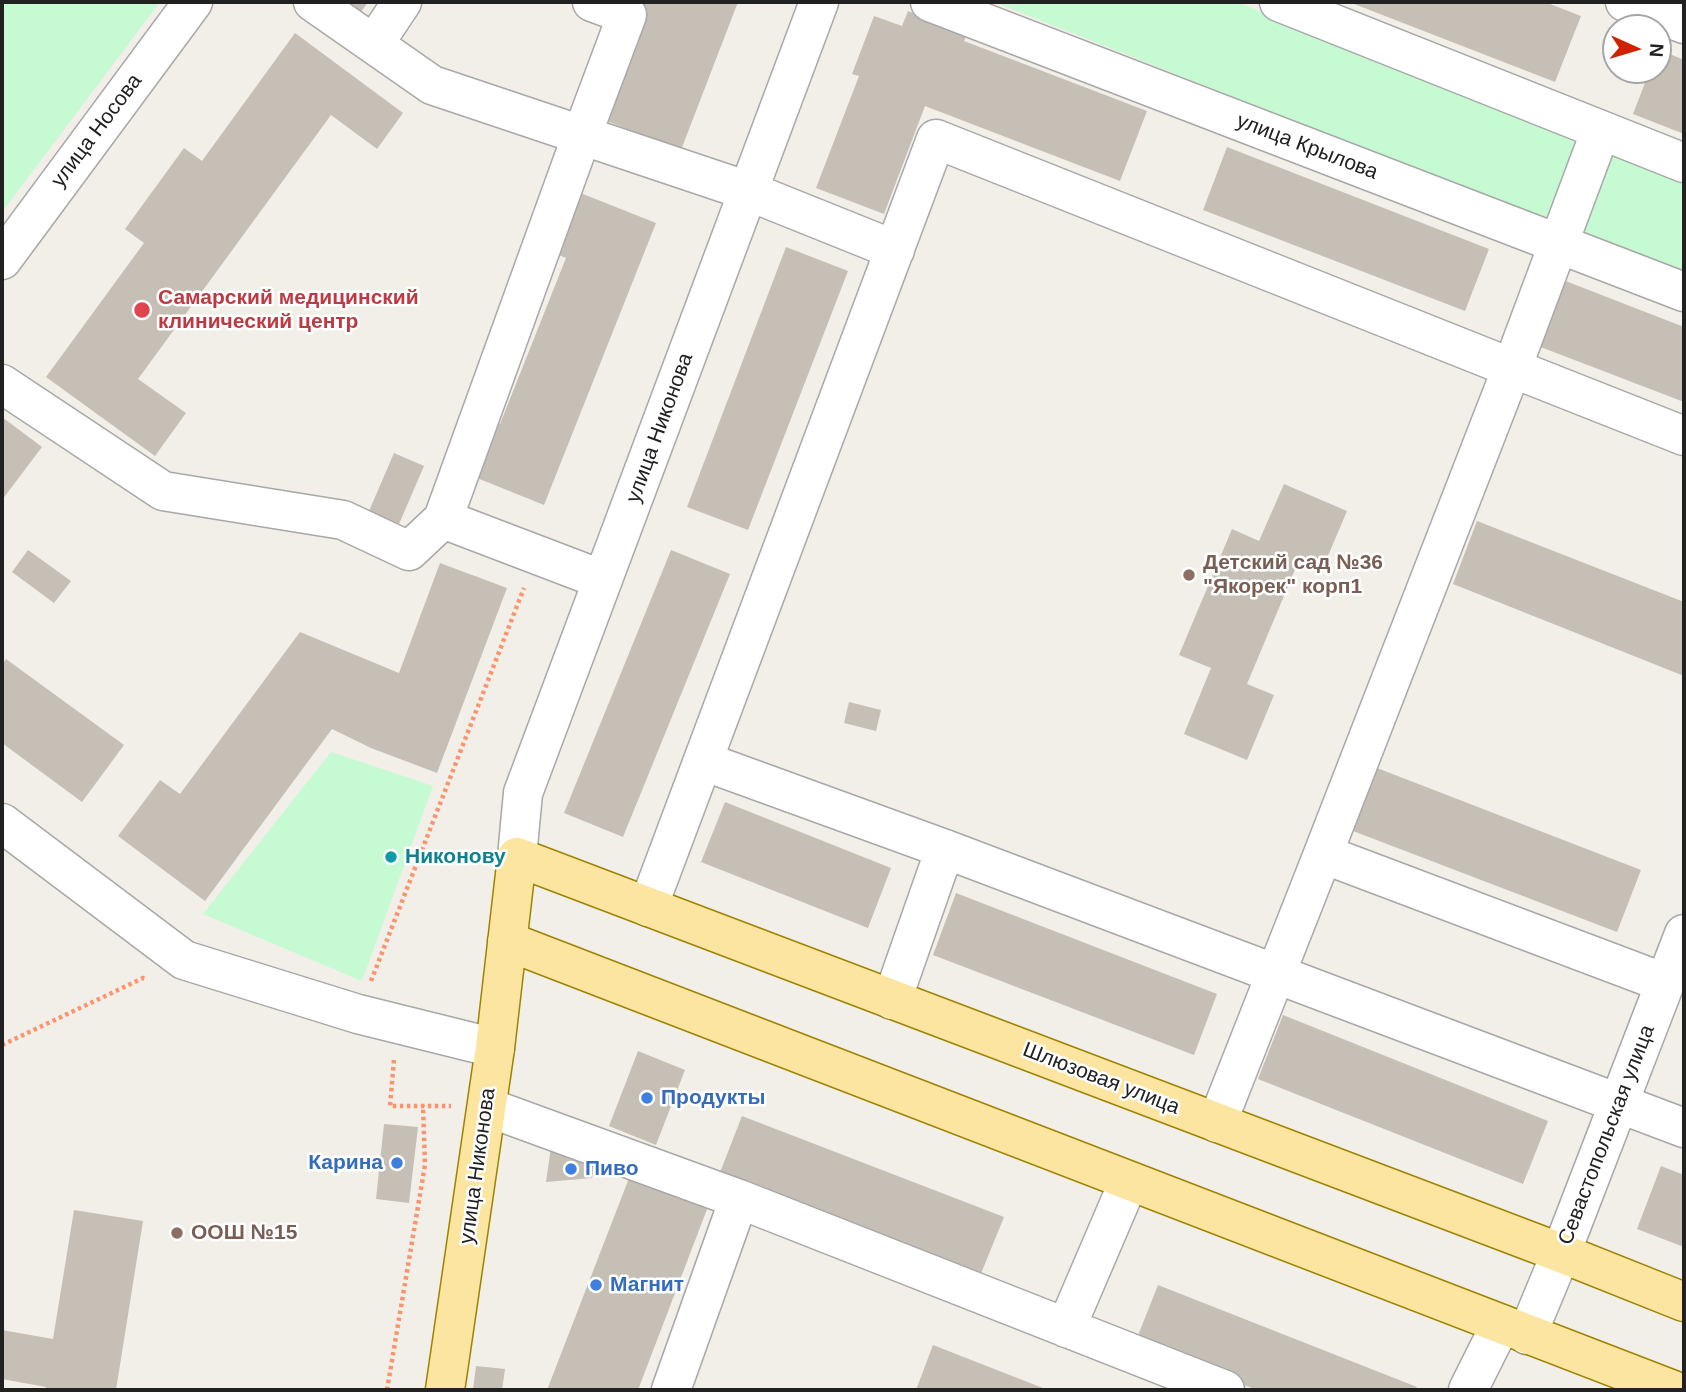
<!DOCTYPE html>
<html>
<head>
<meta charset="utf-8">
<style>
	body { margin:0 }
	#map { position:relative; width:1686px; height:1392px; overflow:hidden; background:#f1efe7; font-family:Arial,sans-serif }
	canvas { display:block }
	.frame { position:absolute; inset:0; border:4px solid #212121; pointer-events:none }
	.north { position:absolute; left:1602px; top:14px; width:70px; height:70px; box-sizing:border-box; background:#fff; border:2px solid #a6a6a6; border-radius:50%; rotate:94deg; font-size:19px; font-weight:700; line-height:28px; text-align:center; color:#212121 }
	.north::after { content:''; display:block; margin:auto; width:24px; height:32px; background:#d12200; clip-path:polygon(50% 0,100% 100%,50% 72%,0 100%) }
</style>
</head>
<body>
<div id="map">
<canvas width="1686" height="1392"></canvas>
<div class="frame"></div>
<div class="north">N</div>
</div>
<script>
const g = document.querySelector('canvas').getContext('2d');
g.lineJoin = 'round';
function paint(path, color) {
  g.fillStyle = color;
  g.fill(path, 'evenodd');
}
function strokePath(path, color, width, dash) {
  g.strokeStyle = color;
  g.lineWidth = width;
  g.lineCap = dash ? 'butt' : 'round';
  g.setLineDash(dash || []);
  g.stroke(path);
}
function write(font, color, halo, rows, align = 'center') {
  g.font = font + ' Arial,sans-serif';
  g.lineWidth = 5;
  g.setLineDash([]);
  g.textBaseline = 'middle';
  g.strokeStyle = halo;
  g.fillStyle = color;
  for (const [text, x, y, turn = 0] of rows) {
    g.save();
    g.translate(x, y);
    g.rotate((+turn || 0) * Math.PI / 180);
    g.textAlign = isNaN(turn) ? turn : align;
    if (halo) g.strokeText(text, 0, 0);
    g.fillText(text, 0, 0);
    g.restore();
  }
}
paint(new Path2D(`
	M2,2H160L2,212Z
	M994,2H1237L1684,179V275Z
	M331,752L433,786L362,981L203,914Z`), '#c5fad2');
paint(new Path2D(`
	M333,2H368L356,19Z
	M625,2H738L681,150L604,120L646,10Z
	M1349,2H1545L1581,16L1555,82Z
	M908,11L967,34L964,41L1147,111L1120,181L925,106L884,214L816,188L859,76L852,74L874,16L902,26Z
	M295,33L403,113L377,149L331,115L138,379L186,413L155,456L46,377L144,243L125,229L184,148L202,161Z
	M1658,49L1684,60V134L1633,114L1650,70H1658Z
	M1227,147L1489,249L1465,311L1203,210Z
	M578,192L656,223L544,505L467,474L488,419L500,424L566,258L554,253Z
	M786,247L848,271L748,530L687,507Z
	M1563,280L1684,327V402L1538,346Z
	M2,417L42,447L2,500Z
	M394,453L424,466L399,524L369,511Z
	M1284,484L1347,511L1322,570L1299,560L1247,684L1274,695L1247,760L1184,734L1211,668L1179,655L1232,529L1259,541Z
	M1477,521L1684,602V676L1453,584Z
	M28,550L71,581L54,603L12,572Z
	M671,550L730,574L623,837L564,813Z
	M440,563L507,588L437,773L371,748L332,729L205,901L118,836L160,780L180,794L300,632L399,673Z
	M6,659L124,745L82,802L2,743V665Z
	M849,702L881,710L876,731L844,723Z
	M1377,768L1641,870L1617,932L1353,831Z
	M725,802L891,868L868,928L701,862Z
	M956,893L1217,994L1194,1055L933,955Z
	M1283,1015L1548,1121L1523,1184L1258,1079Z
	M638,1051L685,1070L656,1145L609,1126Z
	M742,1116L1004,1217L980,1276L719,1175Z
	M384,1124L418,1127L409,1203L376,1199Z
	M551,1147L595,1160L592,1178L546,1182Z
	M1661,1166L1684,1175V1247L1637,1229Z
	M631,1173L709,1204L638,1390H547Z
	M74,1210L143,1221L116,1390H45L46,1387L2,1379V1330L53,1339Z
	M1158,1285L1417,1387L1415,1390H1257L1135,1343Z
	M933,1345L1048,1390H916Z
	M476,1366L505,1369L502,1390H473Z`), '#c6bfb6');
const minor = new Path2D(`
	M313,2L432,85L748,191L895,250
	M592,2L627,15L582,135L443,519L603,580
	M930,2L1684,292
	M1279,2L1684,163
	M1625,2L1684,24
	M374,44L402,2
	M1601,130L1512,368L1684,436
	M2,260L193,2
	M2,384L163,491L343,520L409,551L443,519
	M703,761L945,849L1684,1128
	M2,823L184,960L358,1014L495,1048
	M517,857L523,793L819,2
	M648,907L936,139L1512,368L1323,854L1665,983
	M892,1000L945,849
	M487,1107L739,1199
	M1217,1123L1323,854
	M1066,1328L1129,1181
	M1527,1335L1561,1253L1684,934
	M671,1390L739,1199L1225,1390
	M1468,1390L1501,1324`);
const major = new Path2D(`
	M507,941L1673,1390
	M445,1390L495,1048L517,857L1561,1253L1684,1302`);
strokePath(minor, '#a8a8a8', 41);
strokePath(major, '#9d8300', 41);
strokePath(new Path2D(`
	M371,981L524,588
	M2,1045L143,978L147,979
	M394,1060L390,1106H451
	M387,1390L425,1165L423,1105`), '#fa946f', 4.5, [3.5, 3.5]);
strokePath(minor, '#fff', 38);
strokePath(major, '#fce4a1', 38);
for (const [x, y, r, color] of [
	[142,310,9,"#e0444e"],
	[1189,575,7,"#8d6e63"],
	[391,857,7,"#0f9aa8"],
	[647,1098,7,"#3f7fe0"],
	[397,1163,7,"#3f7fe0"],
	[571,1169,7,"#3f7fe0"],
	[177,1233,7,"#8d6e63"],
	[596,1285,7,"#3f7fe0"]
]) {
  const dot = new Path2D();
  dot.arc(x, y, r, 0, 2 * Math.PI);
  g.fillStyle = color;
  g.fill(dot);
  strokePath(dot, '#fff', 2.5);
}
write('21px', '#212121', '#fff', [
	["улица Носова",97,131,-53],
	["улица Крылова",1307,147,21],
	["улица Никонова",660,428,-70],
	["Шлюзовая улица",1101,1079,21],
	["Севастопольская улица",1607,1135,-69],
	["улица Никонова",478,1166,-82]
]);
write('bold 21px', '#be3a42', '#fff', [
	["Самарский медицинский",158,298],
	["клинический центр",158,322]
], 'left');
write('bold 21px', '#785e54', '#fff', [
	["Детский сад №36",1203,563],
	["\"Якорек\" корп1",1203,587],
	["ООШ №15",191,1233]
], 'left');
write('bold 21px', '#0d838f', '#fff', [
	["Никонову",405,857]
], 'left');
write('bold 21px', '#366cbe', '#fff', [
	["Продукты",661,1098],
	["Карина",383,1163,"right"],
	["Пиво",585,1169],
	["Магнит",610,1285]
], 'left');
</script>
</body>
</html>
